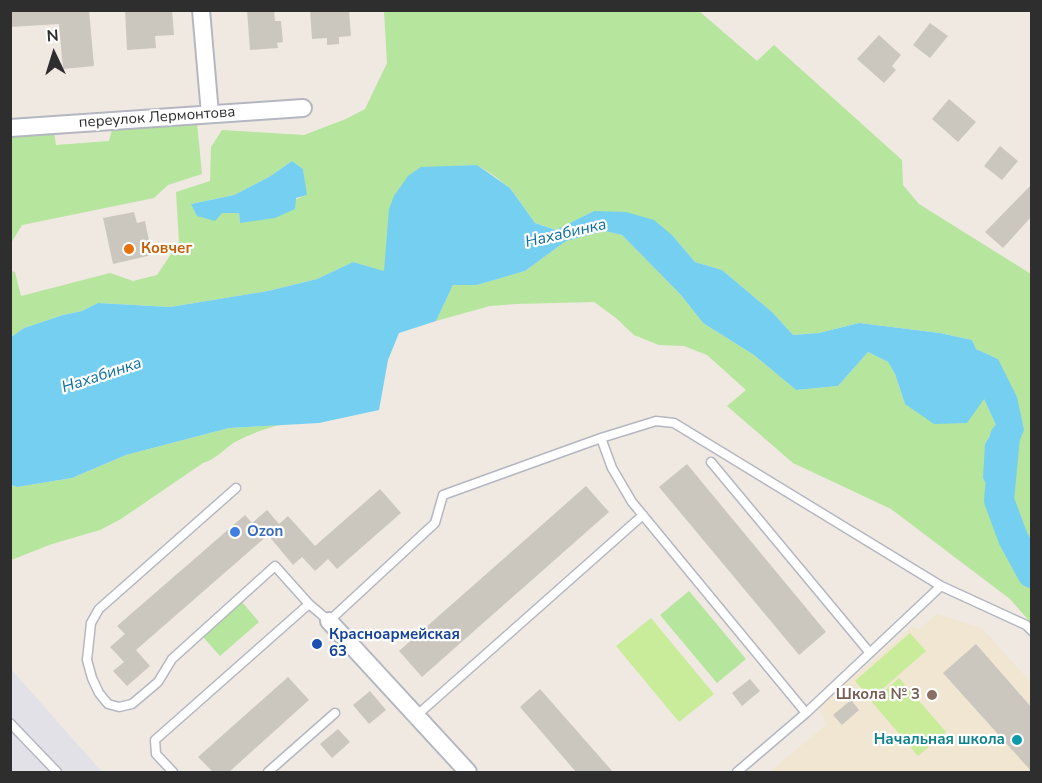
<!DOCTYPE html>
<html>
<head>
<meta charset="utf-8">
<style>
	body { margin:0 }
	#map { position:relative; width:1042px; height:783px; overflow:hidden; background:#efe9e1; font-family:"Nunito Sans",sans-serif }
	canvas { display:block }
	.frame { position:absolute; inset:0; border:12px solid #2e2e2e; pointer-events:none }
	.north { position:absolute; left:24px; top:24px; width:60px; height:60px; -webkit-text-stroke:4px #fff; paint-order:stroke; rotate:356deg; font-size:16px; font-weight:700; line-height:24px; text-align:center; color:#2e2e2e }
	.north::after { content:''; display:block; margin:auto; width:21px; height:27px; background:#2e2e2e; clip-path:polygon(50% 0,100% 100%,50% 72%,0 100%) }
</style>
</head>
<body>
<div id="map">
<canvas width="1042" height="783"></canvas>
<div class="frame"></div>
<div class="north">N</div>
</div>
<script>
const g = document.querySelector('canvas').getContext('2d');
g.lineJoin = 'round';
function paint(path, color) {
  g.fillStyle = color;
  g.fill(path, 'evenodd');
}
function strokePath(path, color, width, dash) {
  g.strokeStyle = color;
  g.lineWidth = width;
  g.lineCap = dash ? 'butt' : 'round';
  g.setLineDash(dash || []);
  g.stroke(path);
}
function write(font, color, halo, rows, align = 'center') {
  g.font = font + ' "Nunito Sans",sans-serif';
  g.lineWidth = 4.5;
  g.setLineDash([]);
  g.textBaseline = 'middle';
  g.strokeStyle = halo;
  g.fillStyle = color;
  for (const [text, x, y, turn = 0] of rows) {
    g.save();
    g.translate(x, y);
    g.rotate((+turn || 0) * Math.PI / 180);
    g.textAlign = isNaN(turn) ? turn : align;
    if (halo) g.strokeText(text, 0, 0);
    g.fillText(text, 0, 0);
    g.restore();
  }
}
paint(new Path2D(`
	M11,669L102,772H11Z`), '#e3e1e8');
paint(new Path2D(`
	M937,614L982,628L1031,683V772H769L826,725L819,707L911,627L920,629Z`), '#f0e6d1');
paint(new Path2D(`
	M384,11H699L757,61L774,45L902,160L903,185L919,204L1031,274V623L1010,599L891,509L793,463L727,406L746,390L707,355L684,346L659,345L634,335L616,318L594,302L516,304L490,306L436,321L453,285H477L525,271L566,241L605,231L622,235L681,295L703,323L754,355L796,390L838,386L868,352L888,362L895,374L905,404L984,399L996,425L985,444L1008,468L998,359L976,349L972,340L940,333L859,323L819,333L793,335L772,312L722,270L695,262L673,236L594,211L557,230L535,223L510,188L493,175L477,165L456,166L386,263L385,272L353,262L317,279L268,291L170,307L98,303L82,311L63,315L24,328L11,337V271L15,272L21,296L110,273L133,281L157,275L179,242L176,192L210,181L211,147L222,130L304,135L346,119L365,109L387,63ZM292,161L303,169L306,195L240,223L239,213H221L191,204L234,195L269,177Z
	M197,123L202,174L168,185L154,198L22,225L11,243V135L54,132L56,145L109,141L113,126Z
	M280,425C264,429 250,434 235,442C224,449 216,459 203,463L121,519L100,530L52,544L11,560V485L17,487L72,478L126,455L229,428Z
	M689,591L746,659L717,683L660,615Z
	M242,602L259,622L220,656L203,637Z`), '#b6e59e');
paint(new Path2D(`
	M651,618L714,694L679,722L616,646Z
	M910,633L926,651L871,699L855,681Z
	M899,678L946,732L918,756L872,702Z`), '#c9ec9a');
paint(new Path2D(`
	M292,161L303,169L307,195L296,198L295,209L275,218L240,223L239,213H222L215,221L197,216L191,204L234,195L269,177Z
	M477,165L510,188L535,223L556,230L594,211L626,212L654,220L673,236L695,262L722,270L772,312L793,335L819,333L859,323L940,333L972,340L976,349L998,359L1017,397L1024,430L1008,468L989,489L983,478L985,444L996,425L984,399L967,423L934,424L905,404L895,374L888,362L868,352L838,386L796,390L754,355L703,323L681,295L622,235L605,231L566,241L525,271L477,285H453L436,321L399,333L388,360L379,410L319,423L229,428L126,455L72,478L17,487L11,485V337L24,328L63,315L82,311L98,303L170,307L268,291L317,279L353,262L384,271L389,209L394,196L408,176L421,167Z`), '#75cff0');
strokePath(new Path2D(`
	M1005,437L999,500L1013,538L1032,573`), '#75cff0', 30);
paint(new Path2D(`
	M10,10H89L94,66L63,69L59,24L10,27Z
	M125,10H172L174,35L155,36L156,48L127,50Z
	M247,10H274L275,21H281L283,42L277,43L278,48L250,50Z
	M310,10H349L351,36L339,37V44L327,45V38L312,39Z
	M930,23L948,36L930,58L913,45Z
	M879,35L901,55L892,66L896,70L884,83L857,59Z
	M949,99L976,122L958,142L932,119Z
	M1000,146L1018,161L1002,180L984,166Z
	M1032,184V216L1003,248L985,232Z
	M134,212L137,223L145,221L152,255L113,264L103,218Z
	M687,464L826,632L799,655L659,487Z
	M586,486L609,512L422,677L399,651Z
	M380,489L401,513L337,569L328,559L315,571L302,557L293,565L268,535L136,650L150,666L127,686L113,671L124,662L110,647L125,634L117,626L245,515L252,523L267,510L279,524L288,516L315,546Z
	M976,644L1032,708V772L943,673Z
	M288,677L309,700L229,772H213L198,757Z
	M750,679L760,691L742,706L732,693Z
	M540,689L613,772H576L520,707Z
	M370,691L386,710L369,724L353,705Z
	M851,700L859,710L842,725L833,715Z
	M338,729L350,742L332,758L320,744Z`), '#cbc7bf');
const lane = new Path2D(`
	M601,438L656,421L674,423L941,586L1026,625L1032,631
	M711,462L870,653
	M236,488L99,609L91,623L87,660L92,678L99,693L108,704L119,707L132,704L158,682L172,659L275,566L309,604L329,621L435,523L443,495L601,438L612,468L632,502L806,713
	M416,716L643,515
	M10,723L57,772
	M173,772L156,754L155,740L309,604
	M268,772L335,713
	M737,772L806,713L941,586`);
const street = new Path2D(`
	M201,10L210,114
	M10,128L303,108
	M329,621L468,772`);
strokePath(lane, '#b4b7c1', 11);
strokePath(street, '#b4b7c1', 20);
strokePath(lane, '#fff', 8);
strokePath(street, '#fff', 16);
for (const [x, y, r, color] of [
	[129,249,6,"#e8710a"],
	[235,532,6,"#3f7fe0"],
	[317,644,6,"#1a4fb4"],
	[932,695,6,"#8d6e63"],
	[1017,740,6,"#0f9aa8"]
]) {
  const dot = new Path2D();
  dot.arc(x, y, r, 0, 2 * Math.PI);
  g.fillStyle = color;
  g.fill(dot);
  strokePath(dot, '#fff', 2);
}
write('15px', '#2e2e2e', '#fff', [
	["переулок Лермонтова",157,118,-4]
]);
write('bold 15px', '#c56008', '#fff', [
	["Ковчег",141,249]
], 'left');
write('bold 15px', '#366cbe', '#fff', [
	["Ozon",247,532]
], 'left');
write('bold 15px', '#164399', '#fff', [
	["Красноармейская",329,635],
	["63",329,652]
], 'left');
write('bold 15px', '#785e54', '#fff', [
	["Школа № 3",920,695]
], 'right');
write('bold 15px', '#0d838f', '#fff', [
	["Начальная школа",1005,740]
], 'right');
write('italic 16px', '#0d6fa3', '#fff', [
	["Нахабинка",566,234,-13],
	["Нахабинка",102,376,-18]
]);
</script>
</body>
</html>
